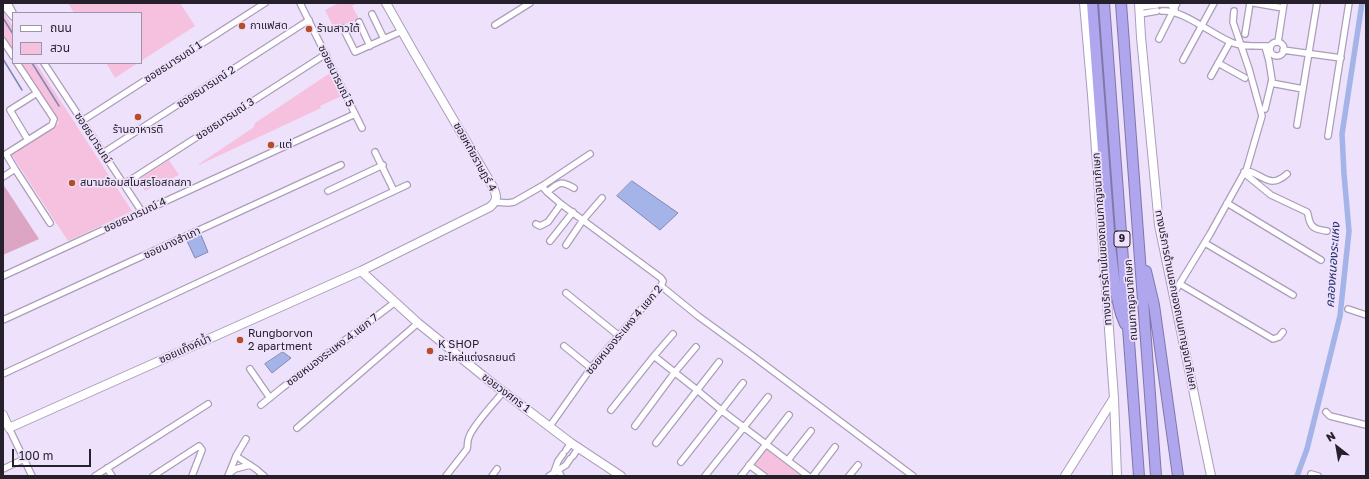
<!DOCTYPE html>
<html>
<head>
<meta charset="utf-8">
<style>
	body { margin:0 }
	#map { position:relative; width:1369px; height:479px; overflow:hidden; background:#eee1fb; font-family:"Golos Text","Noto Sans Thai",sans-serif }
	canvas { display:block }
	.frame { position:absolute; inset:0; border:4px solid #26202c; pointer-events:none }
	.legend { position:absolute; left:12px; top:12px; width:130px; height:52px; box-sizing:border-box; background:#eee1fb; border:1px solid #9e94a8; margin:0; padding:5px 7px; list-style:none; font-size:12px; color:#26202c }
	.legend li { display:flex; align-items:center; gap:8px; height:20px }
	.legend b { width:20px; border:1px solid #9e94a8 }
	.north { position:absolute; left:1317px; top:427px; width:40px; height:40px; -webkit-text-stroke:3px #eee1fb; paint-order:stroke; rotate:329deg; font-size:11px; font-weight:700; line-height:16px; text-align:center; color:#26202c }
	.north::after { content:''; display:block; margin:auto; width:14px; height:18px; background:#26202c; clip-path:polygon(50% 0,100% 100%,50% 72%,0 100%) }
	.scale { position:absolute; left:12px; top:449px; width:79px; height:18px; box-sizing:border-box; border:2px solid #26202c; border-top:0; padding-left:5px; font-size:12px; line-height:14px; white-space:nowrap; color:#26202c; -webkit-text-stroke:3px #eee1fb; paint-order:stroke }
</style>
</head>
<body>
<div id="map">
<canvas width="1369" height="479"></canvas>
<div class="frame"></div>
<ul class="legend">
<li><b style="height:5px;background:#fff"></b>ถนน</li>
<li><b style="height:11px;background:#f6c1df"></b>สวน</li>
</ul>
<div class="north">N</div>
<div class="scale">100 m</div>
</div>
<script>
const g = document.querySelector('canvas').getContext('2d');
g.lineJoin = 'round';
function paint(path, color) {
  g.fillStyle = color;
  g.fill(path, 'evenodd');
}
function strokePath(path, color, width, dash) {
  g.strokeStyle = color;
  g.lineWidth = width;
  g.lineCap = dash ? 'butt' : 'round';
  g.setLineDash(dash || []);
  g.stroke(path);
}
function write(font, color, halo, rows, align = 'center') {
  g.font = font + ' "Golos Text","Noto Sans Thai",sans-serif';
  g.lineWidth = 3.5;
  g.setLineDash([]);
  g.textBaseline = 'middle';
  g.strokeStyle = halo;
  g.fillStyle = color;
  for (const [text, x, y, turn = 0] of rows) {
    g.save();
    g.translate(x, y);
    g.rotate((+turn || 0) * Math.PI / 180);
    g.textAlign = isNaN(turn) ? turn : align;
    if (halo) g.strokeText(text, 0, 0);
    g.fillText(text, 0, 0);
    g.restore();
  }
}
paint(new Path2D(`
	M68,3H180L195,26L141,61V13H74Z
	M339,3H358L352,6L359,19L334,28L325,10Z
	M3,11L13,27V55L3,39Z
	M18,63H36L132,211L68,241L11,154L59,123L57,118L37,93Z
	M106,63H138L115,78Z
	M330,73L342,96L320,106L321,108L199,165V164L254,127L255,123Z
	M169,160L179,175L145,191L138,180Z
	M766,449L802,476H768L753,465Z`), '#f6c1df');
paint(new Path2D(`
	M3,184L39,239L3,255Z`), '#dca5c4');
const water = new Path2D(`
	M632,181L678,213L660,230L617,196Z
	M201,235L208,252L195,258L187,241Z
	M283,352L291,358L272,373L265,364Z`);
paint(water, '#a4b4e8');
strokePath(water, '#7e88b0', 1);
strokePath(new Path2D(`
	M3,18L13,34
	M3,59L22,90
	M32,63L59,106`), '#7e88b0', 1.5);
strokePath(new Path2D(`
	M1297,476L1307,449L1340,316L1349,231L1344,174L1342,134L1362,3`), '#a4b4e8', 5.5);
const street = new Path2D(`
	M8,3L13,13
	M300,3L362,128
	M1254,3L1283,8
	M1161,4H1170L1175,10
	M3,5L13,17
	M1140,7L1157,5
	M1162,11C1183,9 1212,35 1233,43C1244,47 1258,46 1270,46
	M1234,11L1233,22L1249,69L1262,116L1246,171
	M372,14L384,39
	M1140,14L1157,11
	M359,22L370,46
	M495,25L530,3
	M343,28L355,52L402,31
	M1245,34L1250,3
	M1159,39L1177,3
	M3,41L13,56
	M1278,42L1284,3
	M1270 49a7 7 0 1 1 14 0a7 7 0 1 1-14 0Z
	M1265,46L1269,61L1272,80L1265,109
	M1283,50L1341,58
	M1183,60L1214,3
	M44,63L142,212
	M1218,63L1245,78
	M1211,76L1230,42
	M1271,83L1303,89
	M82,121L265,3
	M1297,125L1317,3
	M1328,136L1349,3
	M28,140L10,110L37,93
	M375,152L394,191
	M103,153L309,20
	M15,169L6,154L52,125L54,119L17,63
	M1244,172L1248,171C1265,176 1270,189 1287,174
	M3,177L15,169L50,223
	M124,184L326,54
	M542,186L547,192L561,204L661,278L663,281L661,286L591,368L550,426
	M328,191L383,165
	M547,192C560,183 559,180 574,188
	M495,202L508,203L514,202L542,186L590,154
	M1227,203L1321,260
	M536,224L540,226L548,222L561,204
	M550,241L573,212
	M1205,243L1293,295
	M566,245L583,220L602,198
	M3,276L355,114
	M1180,284L1273,339L1279,337L1283,332
	M661,286L698,316L753,356L913,476
	M566,293L618,335
	M1174,293L1210,234L1244,173L1271,195L1307,212C1309,215 1308,218 1310,222C1312,229 1320,230 1327,231
	M1348,309L1366,315
	M3,320L341,165
	M564,346L591,368
	M654,356L697,390L721,410L808,476
	M250,369L270,398
	M3,374L407,185
	M261,405L282,388L394,303
	M611,410L654,356L673,334
	M1326,412L1330,416L1366,425
	M635,426L675,372L696,347
	M9,428L32,476
	M297,428L418,323
	M656,443L719,362
	M566,450L571,443
	M236,456L256,469L264,476
	M573,456L579,447
	M788,460L811,431
	M681,462L743,383
	M749,465L764,476
	M107,468L112,476
	M3,469L24,459
	M558,470L561,476
	M554,472L558,461L563,454
	M230,473L235,469L250,465
	M1311,474L1318,476
	M95,476L208,404
	M153,476L199,446L202,450L192,476
	M228,476L236,456L246,439
	M446,476L467,449C468,445 467,441 469,437C473,425 495,402 504,391
	M492,476L497,469
	M549,476L566,465L570,459
	M705,476L768,397
	M741,476L789,415
	M813,476L835,447
	M849,476L858,465`);
const secondary = new Path2D(`
	M1084,3L1092,95L1114,398L1117,476
	M1139,3L1141,37L1159,225L1211,476
	M361,271L418,323L492,383L571,443L621,476
	M3,415L9,428L361,271L490,207C498,200 497,196 493,187L412,49L386,3
	M1065,476L1114,398`);
const highway = new Path2D(`
	M1092,3L1110,245L1116,294L1121,314L1125,324
	M1104,3L1139,476
	M1121,3L1156,476
	M1146,271L1154,305L1178,476`);
strokePath(street, '#ac9dbb', 8);
strokePath(secondary, '#ac9dbb', 10);
strokePath(highway, '#7f77a9', 12);
strokePath(street, '#fff', 5.5);
strokePath(secondary, '#fff', 8);
strokePath(highway, '#afa6ed', 10);
for (const [x, y, r, color] of [
	[242,26,4,"#b54d2a"],
	[309,29,4,"#b54d2a"],
	[138,117,4,"#b54d2a"],
	[271,145,4,"#b54d2a"],
	[72,183,4,"#b54d2a"],
	[240,340,4,"#b54d2a"],
	[430,351,4,"#b54d2a"]
]) {
  const dot = new Path2D();
  dot.arc(x, y, r, 0, 2 * Math.PI);
  g.fillStyle = color;
  g.fill(dot);
  strokePath(dot, '#eee1fb', 1.5);
}
for (const [x, y, w] of [
	[1122,239,16]
]) {
  const box = new Path2D();
  box.roundRect(x - w / 2, y - 8, w, 16, 3);
  g.fillStyle = '#eee1fb';
  g.fill(box);
  strokePath(box, '#26202c', 1);
}
write('bold 10px', '#26202c', null, [
	["9",1122,239]
]);
write('11px', '#26202c', '#eee1fb', [
	["กาแฟสด",250,26],
	["ร้านสาวใต้",317,29],
	["ร้านอาหารติ",138,130,"center"],
	["แต่",279,145],
	["สนามซ้อมสโมสรโอสถสภา",80,183],
	["Rungborvon",248,334],
	["2 apartment",248,347],
	["K SHOP",438,345],
	["อะไหล่แต่งรถยนต์",438,358]
], 'left');
write('11px', '#26202c', '#eee1fb', [
	["ซอยธนารมณ์ 1",173,62,-33],
	["ซอยธนารมณ์ 5",336,76,64],
	["ซอยธนารมณ์ 2",206,87,-33],
	["ซอยธนารมณ์ 3",225,119,-33],
	["ซอยธนารมณ์",93,138,57],
	["ซอยหทัยราษฎร์ 4",475,157,61],
	["ซอยธนารมณ์ 4",135,215,-25],
	["ทางบริการด้านในของถนนกาญจนาภิเษก",1102,239,-94],
	["ซอยนางสำเภา",172,243,-25],
	["ถนนกาญจนาภิเษก",1131,300,-94],
	["ทางบริการด้านนอกของถนนกาญจนาภิเษก",1176,300,79],
	["ซอยหนองระแหง 4 แยก 2",624,330,-50],
	["ซอยแท็งค์น้ำ",185,349,-24],
	["ซอยหนองระแหง 4 แยก 7",332,350,-37],
	["ซอยวงศกร 1",506,393,37]
]);
write('italic 12px', '#26316f', '#eee1fb', [
	["คลองหนองระแหง",1333,265,-86]
]);
</script>
</body>
</html>
